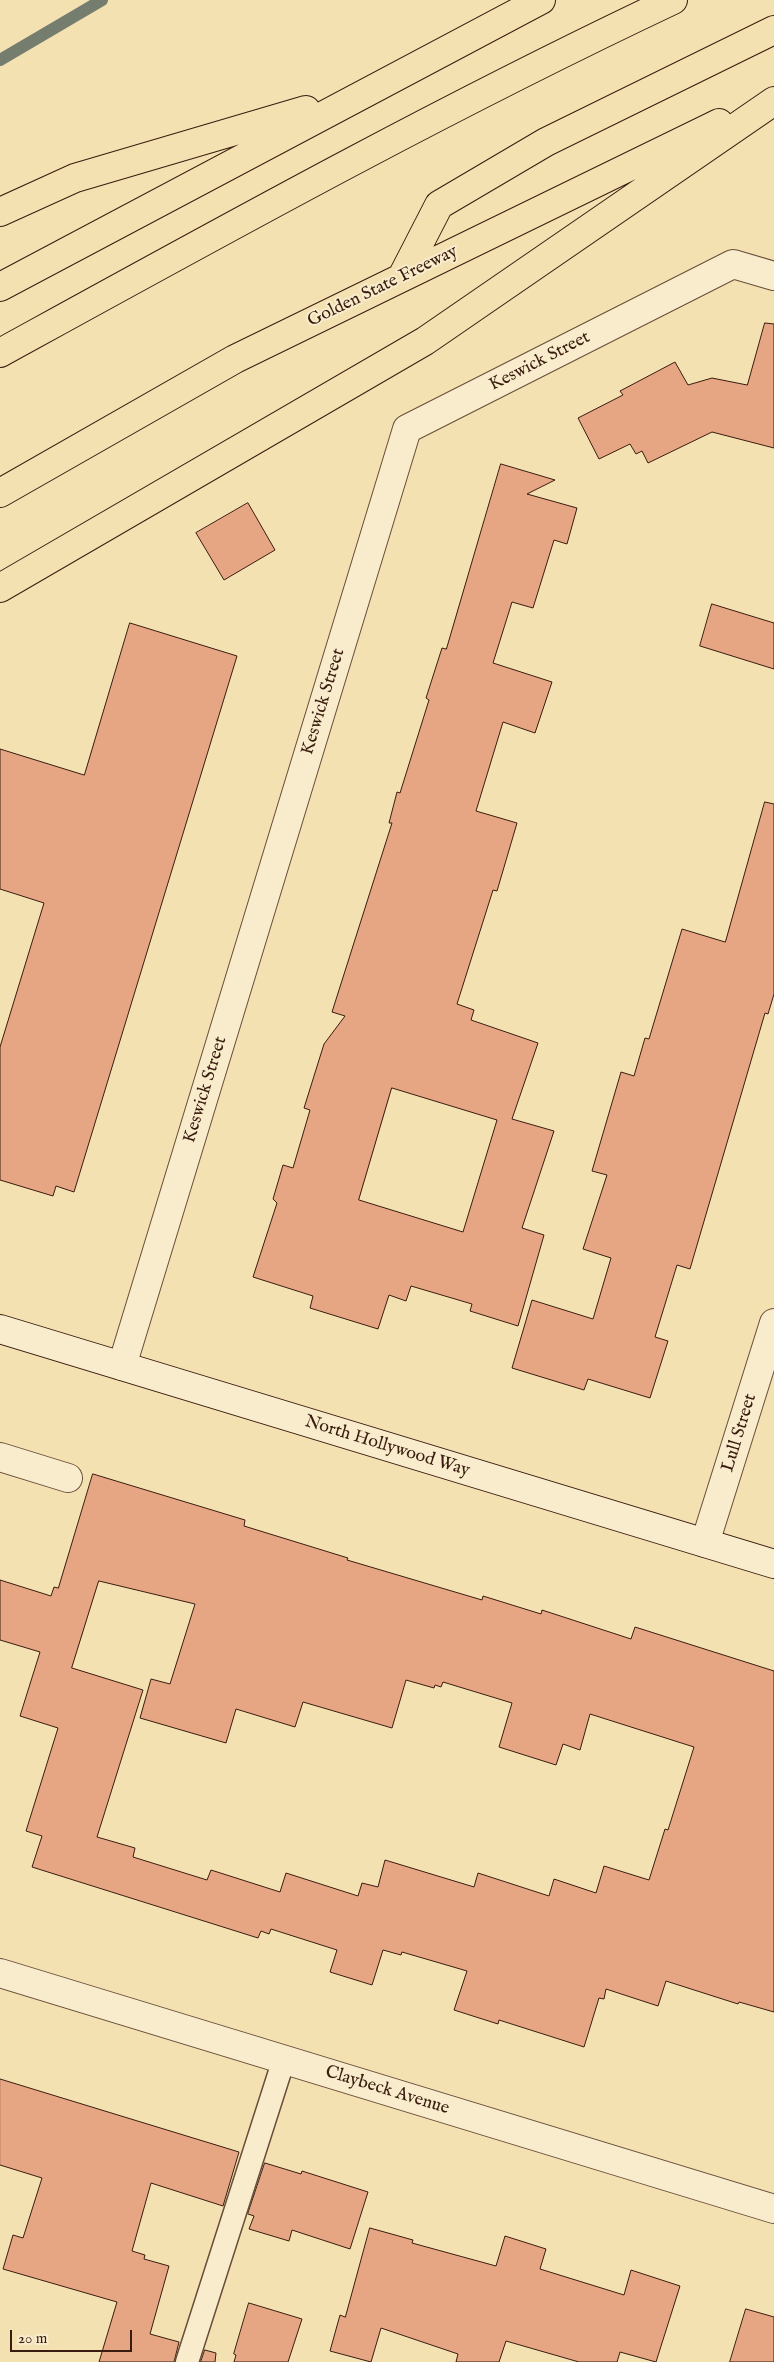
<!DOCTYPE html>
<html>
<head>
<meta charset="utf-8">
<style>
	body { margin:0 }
	#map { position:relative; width:774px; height:2362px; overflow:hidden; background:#f4e1b2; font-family:"IM FELL English",serif }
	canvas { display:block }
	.scale { position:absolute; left:10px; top:2330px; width:122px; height:22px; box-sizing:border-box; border:2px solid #3a1c0f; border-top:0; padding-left:6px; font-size:15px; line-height:18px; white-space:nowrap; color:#3a1c0f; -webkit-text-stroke:4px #f8eccd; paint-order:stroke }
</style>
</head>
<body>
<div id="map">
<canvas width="774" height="2362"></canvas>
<div class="scale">20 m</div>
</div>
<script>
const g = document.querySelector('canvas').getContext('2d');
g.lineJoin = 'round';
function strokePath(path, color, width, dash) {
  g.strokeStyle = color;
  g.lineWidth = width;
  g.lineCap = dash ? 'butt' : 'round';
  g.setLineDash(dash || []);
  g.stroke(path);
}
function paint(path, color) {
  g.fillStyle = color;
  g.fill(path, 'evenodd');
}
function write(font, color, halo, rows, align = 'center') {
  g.font = font + ' "IM FELL English",serif';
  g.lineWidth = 4;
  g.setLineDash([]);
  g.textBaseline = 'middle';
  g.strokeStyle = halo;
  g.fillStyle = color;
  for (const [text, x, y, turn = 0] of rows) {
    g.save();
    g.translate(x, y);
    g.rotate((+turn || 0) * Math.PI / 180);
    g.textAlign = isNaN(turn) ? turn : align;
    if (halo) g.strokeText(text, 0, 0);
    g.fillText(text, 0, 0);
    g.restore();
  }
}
strokePath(new Path2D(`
	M0,60L102,0`), '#757d6e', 12);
const building = new Path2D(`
	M765,323L774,324V448L712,432L648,463L642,451L636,454L630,444L599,459L578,418L623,395L620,391L675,362L688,385L712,378L747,385Z
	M501,464L555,480L527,494L577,508L567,544L554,540L533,608L512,602L493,663L552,682L535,733L503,722L476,811L517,823L497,891L493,890L457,1004L474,1010L471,1020L538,1043L512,1119L554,1131L522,1228L544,1235L518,1326L470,1311L472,1304L411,1286L406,1301L389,1295L378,1329L310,1308L313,1296L253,1277L277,1203L273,1199L283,1165L293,1168L310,1110L304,1108L324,1044L345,1016L332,1012L392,823H389L397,792L400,793L429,700L426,698L442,648L446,649ZM392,1088L497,1120L463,1232L359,1200Z
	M248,503L275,550L224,580L196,533Z
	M712,604L774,623V669L700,646Z
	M130,623L237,656L74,1192L56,1186L53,1196L0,1180V1047L44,903L0,889V749L84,775Z
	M765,802L774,804V994L768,1014L765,1013L690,1269L677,1265L655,1337L668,1341L650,1398L588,1379L584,1390L512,1368L532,1300L593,1319L611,1258L583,1249L607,1175L592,1171L621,1072L634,1076L645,1038L649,1039L682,929L725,942Z
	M93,1474L245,1520L244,1526L348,1558L347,1560L482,1600L483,1596L541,1614L542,1610L631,1639L635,1627L774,1671V2012L739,2002L738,2004L666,1981L658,2006L606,1989L604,1999L599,1998L584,2047L499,2020L498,2024L454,2010L467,1971L402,1952L401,1955L383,1950L372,1985L330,1972L337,1950L271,1929L269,1934L261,1931L258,1938L32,1867L42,1836L26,1831L58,1728L20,1716L40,1652L0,1640V1580L51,1596L54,1587L58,1588ZM99,1581L195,1604L170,1684L151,1679L140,1718L226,1743L236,1709L295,1727L303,1702L392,1728L406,1680L434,1688L435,1685L441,1687L443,1682L512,1703L499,1747L556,1765L563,1744L580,1750L590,1714L694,1747L668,1830L665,1829L649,1880L604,1866L596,1893L554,1879L549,1896L478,1873L474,1887L385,1860L378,1887L362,1883L358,1896L286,1873L280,1892L211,1870L207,1880L133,1857L135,1848L97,1837L143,1690L72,1668Z
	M0,2079L239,2152L223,2206L151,2183L132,2251L145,2255L144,2259L169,2266L150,2334L179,2342L174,2362H99L117,2302L3,2269L13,2235L23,2238L42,2178L0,2165Z
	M265,2163L301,2174L302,2171L368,2192L350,2249L292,2230L289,2241L249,2229L254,2216L248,2214Z
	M370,2228L413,2240L412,2243L496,2266L505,2236L546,2249L540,2269L624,2295L631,2270L680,2286L656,2362L620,2352L617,2362H579L506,2341L499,2362H456L458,2354L381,2328L371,2362L330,2351L340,2315L345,2317Z
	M249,2303L302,2319L288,2362H234L236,2355L234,2354Z
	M746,2309L774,2317V2362H730Z
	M205,2350L216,2353L215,2362H201Z`);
paint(building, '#e6a684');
strokePath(building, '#3a1c0f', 1);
const lane = new Path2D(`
	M187,2362L284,2059`);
const street = new Path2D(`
	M122,1366L407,429L733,264L774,276
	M0,1457L68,1478
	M705,1543L774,1323
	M0,1973L774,2209`);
const secondary = new Path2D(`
	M0,1329L774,1564`);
const highway = new Path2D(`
	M0,212L75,178L306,110
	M402,277L439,205L546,142L774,30
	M0,287L541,0
	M0,353C222,231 444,108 673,0
	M0,493L235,359L719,123
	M0,588L425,341L774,101`);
strokePath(lane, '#684d38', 25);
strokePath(street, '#684d38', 30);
strokePath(secondary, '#3a1c0f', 30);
strokePath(highway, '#3a1c0f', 30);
strokePath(lane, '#f8eccd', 22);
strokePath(street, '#f8eccd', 28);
strokePath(secondary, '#f8eccd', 28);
strokePath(highway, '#f4e1b2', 28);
write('18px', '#3a1c0f', '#f8eccd', [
	["Golden State Freeway",383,287,-26],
	["Keswick Street",540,362,-27],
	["Keswick Street",324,702,-73],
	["Keswick Street",206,1090,-73],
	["Lull Street",740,1433,-73],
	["North Hollywood Way",387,1447,17],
	["Claybeck Avenue",387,2091,17]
]);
</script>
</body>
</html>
